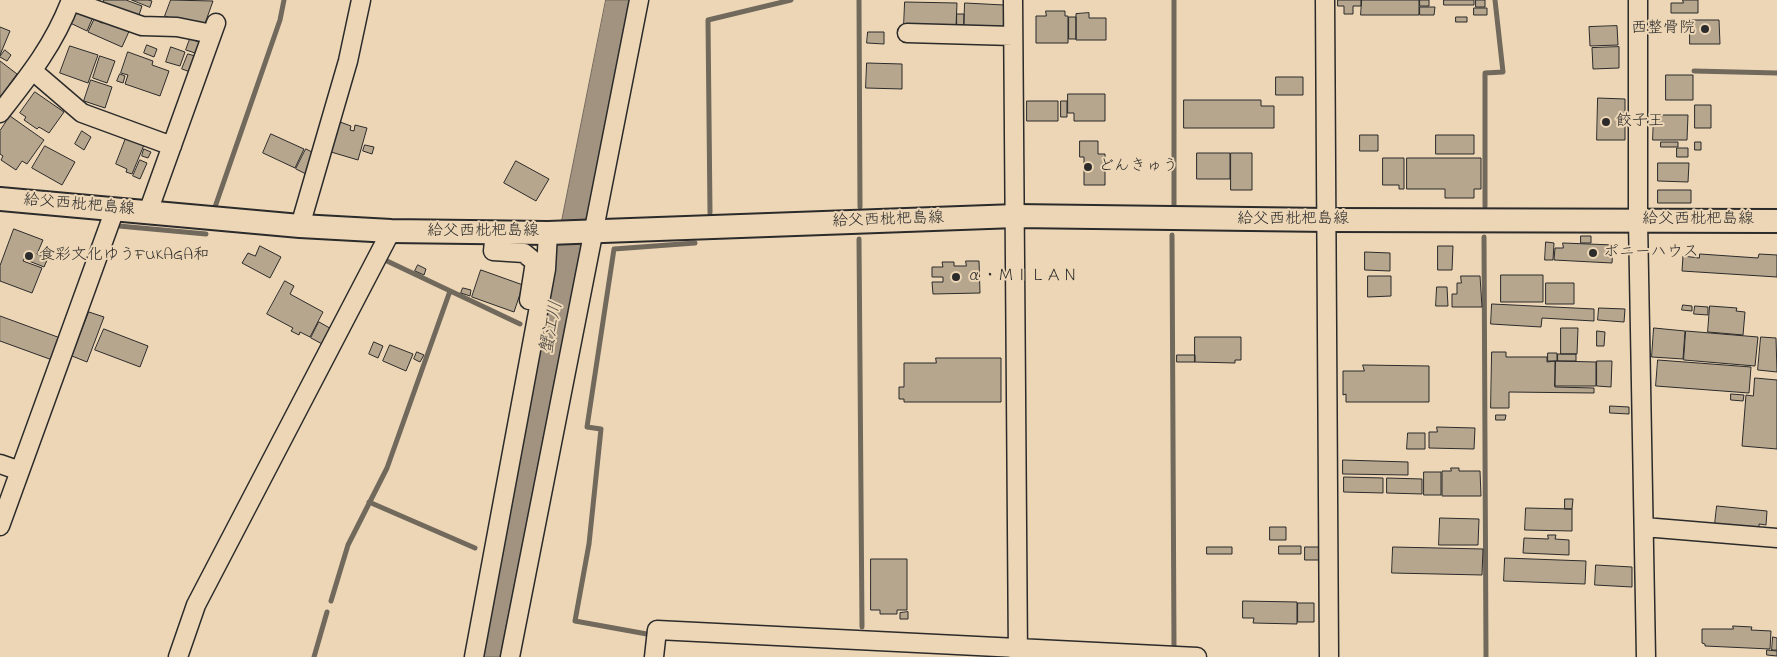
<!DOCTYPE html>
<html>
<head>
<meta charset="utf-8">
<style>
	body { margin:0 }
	canvas { display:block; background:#edd6b5 }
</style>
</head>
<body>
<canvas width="1777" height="657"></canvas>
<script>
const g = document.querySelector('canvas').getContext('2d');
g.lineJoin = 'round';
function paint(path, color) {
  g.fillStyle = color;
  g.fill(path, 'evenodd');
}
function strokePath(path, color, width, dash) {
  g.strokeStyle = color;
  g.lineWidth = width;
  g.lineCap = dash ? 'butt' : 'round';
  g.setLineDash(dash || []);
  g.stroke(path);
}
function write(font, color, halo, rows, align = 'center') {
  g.font = font + ' "Indie Flower","Klee One",sans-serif';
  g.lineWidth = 4;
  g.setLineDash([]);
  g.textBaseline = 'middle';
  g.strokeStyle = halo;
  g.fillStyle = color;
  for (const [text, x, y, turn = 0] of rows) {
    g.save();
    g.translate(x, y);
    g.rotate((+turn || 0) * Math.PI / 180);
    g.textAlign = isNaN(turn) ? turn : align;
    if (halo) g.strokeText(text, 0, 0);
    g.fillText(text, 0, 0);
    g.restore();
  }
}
const water = new Path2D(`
	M606,0H630L500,657H480L560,229Z`);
paint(water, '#a1937f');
strokePath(water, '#72695d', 1);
strokePath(new Path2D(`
	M859,0L860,207
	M1174,0V206
	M1694,71L1777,73
	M1485,206V73L1503,72L1495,0
	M215,207L280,20L284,0
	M710,213L708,20L791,0
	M119,226L206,234
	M1172,235L1174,646
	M1484,237L1486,657
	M859,239L862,627
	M387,261L520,324
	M369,502L475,548
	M331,601L348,545L387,468L450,291
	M647,634L575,621L589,544L601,429L587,427L614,249L695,243
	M314,657L327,612`), '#72695d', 5);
const building = new Path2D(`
	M104,0H126L142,6L137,21L101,9Z
	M132,0H148L152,1L150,7Z
	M171,0L213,1L203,29L165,16Z
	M1338,0H1361V6H1353V14H1344V6H1338Z
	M1362,0H1419V15H1361Z
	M1420,0H1429V6H1420Z
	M1444,0H1474V5H1444Z
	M1476,0H1485V7H1476Z
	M1683,0H1698V13H1671V3H1683Z
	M905,2L957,3L956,27L904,26Z
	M965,3L1004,5V30L964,29Z
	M1420,7H1435L1434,15H1420Z
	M73,8L93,17L87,31L66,21Z
	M1474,8H1487V15H1474Z
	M1046,11H1065V16H1068V43H1036V16H1046Z
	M1089,13V18H1106V40H1076V14Z
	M957,14H964V29H957Z
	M105,16L131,27L122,47L88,32L94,19L102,23Z
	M1069,17H1076V39H1069Z
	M1456,17H1467V22H1456Z
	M1690,20H1719L1720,44H1690Z
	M1617,26L1618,45L1590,46L1589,27Z
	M0,27L10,31L0,55Z
	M868,32H884V44L867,43Z
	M190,39L205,44L201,55L186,50Z
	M147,45L157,49L154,57L144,53Z
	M70,46L98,55L88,83L60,73Z
	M171,47L185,52L180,66L166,62Z
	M1619,47V68L1593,69L1592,48Z
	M5,50L11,55L7,61L0,57Z
	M128,52L153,61L152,65L169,71L160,96L125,84L128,75L121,73Z
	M188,54L199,57L193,73L182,69Z
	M100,56L115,61L107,83L93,78Z
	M0,61L17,74L0,97Z
	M867,63L902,64V89L866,88Z
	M120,74L125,76L123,83L117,81Z
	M1666,75H1693V100H1666Z
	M1276,77H1303V95H1276Z
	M91,80L112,87L105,108L84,101Z
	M35,92L64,112L49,133L39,127L37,129L24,120L26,117L20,113Z
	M1068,94H1105V121H1074V113H1068Z
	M1598,98L1625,99V140H1597Z
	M1184,100H1261V106H1274V128H1184Z
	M1027,101H1058V121H1027Z
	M1061,101H1067V117H1061Z
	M1695,105H1711V128H1695Z
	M1654,115H1688L1687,140H1653Z
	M10,116L44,140L27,164L22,161L16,170L1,160L3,156L0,154V131Z
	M340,122L351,126L350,130L354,131L355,125L367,128L358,160L331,152Z
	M82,131L91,137L84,150L75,144Z
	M271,134L304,149L295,168L263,153Z
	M1360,135H1378V151H1360Z
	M1436,135H1474V154H1436Z
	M126,138L144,145L132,174L126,172L127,169L116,164Z
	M1080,141H1098V154H1105V185H1084V157H1080Z
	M1661,142H1678V147H1661Z
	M1695,142H1701V150H1695Z
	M365,145L374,147L372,154L363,151Z
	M45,146L75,162L62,185L32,168Z
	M1677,148H1688V157H1677Z
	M144,149L151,152L148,158L142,156Z
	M306,149L316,154L306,174L296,169Z
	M1197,153H1230V179H1197Z
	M1231,153H1252V190H1231Z
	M1383,158H1404V189H1399V185H1383Z
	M1407,158H1481V189H1474V198H1445V189H1407Z
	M140,160L147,163L140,179L133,176Z
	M516,161L549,179L536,201L504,183Z
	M1658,163H1689L1688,182L1658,181Z
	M1658,190H1691V203H1658Z
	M14,229L43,240L37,254L48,258L44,267L24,259L23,261L42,268L32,293L0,281V266Z
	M1581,236H1591V243H1581Z
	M1546,242L1554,243L1553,260H1545Z
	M1563,243L1613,245L1612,263L1554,260L1555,248H1563Z
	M260,246L281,257L270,278L242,263L248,253L255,256Z
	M1438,246H1453L1452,270H1438Z
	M1365,252L1390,253V271L1365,270Z
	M1700,254L1758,258L1759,254L1777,255V277L1682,271L1683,256L1699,258Z
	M966,261H979L980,293L933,294L932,282H943V277H932V267H943L942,262H954V266H966Z
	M418,265L426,269L424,275L415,271Z
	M481,270L523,285L514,312L472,297Z
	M1501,275H1543V302H1501Z
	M1368,276H1391V296L1368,297Z
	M1461,276H1480L1482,307H1452V294H1457V283H1461Z
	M285,281L294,286L290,294L323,312L310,337L300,332L299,335L291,331L293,328L267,314Z
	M1546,283H1574V304H1546Z
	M1437,287H1447L1448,306H1436Z
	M463,288L471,290L470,296L461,293Z
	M1492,304L1594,309V321L1542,318L1541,327L1491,324Z
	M1683,305L1692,306V311L1682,310Z
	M1695,306L1708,307V315L1694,314Z
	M1710,306L1737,308L1736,311L1745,312L1743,335L1708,332Z
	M1599,308L1625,309L1624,322L1598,320Z
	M89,312L104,317L87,362L72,356Z
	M0,316L63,339L55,361L0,341Z
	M319,322L335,331L326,346L311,338Z
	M1561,328H1578L1577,354H1561Z
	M1654,328L1685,331L1683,359L1652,357Z
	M104,329L148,346L140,367L95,350Z
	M1597,331L1605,332L1604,346H1597Z
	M1686,331L1758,337L1755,366L1684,360Z
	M1195,337H1241V360H1235V363L1195,362Z
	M1761,337L1776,338L1777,372L1758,370Z
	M374,342L383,346L378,358L369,354Z
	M390,345L413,354L406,371L383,361Z
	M417,352L424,355L420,362L414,359Z
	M1492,352H1506V357H1547V362L1555,361V387L1594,388V393L1509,392V408H1491Z
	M1548,353H1557V361H1548Z
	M1558,354H1576V361H1558Z
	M1177,355H1195V362H1177Z
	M936,358H1001V402H904V399H899V387H904V363H936Z
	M1658,360L1751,367L1749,393L1656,386Z
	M1556,361L1596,362V386H1555Z
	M1597,361H1612L1611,387L1597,386Z
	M1363,365L1429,366V402H1346V394L1343,395V371H1364Z
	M1755,378L1777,380V449L1742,446L1746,395L1753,396Z
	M1731,394L1744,395L1743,401L1731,400Z
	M1610,406L1629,407V414L1610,413Z
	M1496,415H1506L1505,420H1496Z
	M1437,427L1475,428L1474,449L1429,448V432H1437Z
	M1408,433H1425V449H1407Z
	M1343,460L1408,462V475L1343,474Z
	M1451,468H1459V471H1480L1481,496H1442V471H1451Z
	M1424,472H1441V495H1424Z
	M1344,477L1383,478V493L1344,492Z
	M1387,478L1422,479V494L1387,493Z
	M1565,499H1573L1572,509H1565Z
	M1717,506L1767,511L1766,525L1759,524V527L1715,524Z
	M1526,508L1572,509V531L1525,530Z
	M1440,518L1479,519L1478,545H1439Z
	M1270,527H1286V540H1270Z
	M1548,535H1556L1555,539L1569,540V555L1523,553L1524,538L1548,539Z
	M1279,546H1301V554H1279Z
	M1207,547H1232V554H1207Z
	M1305,547H1323V560H1305Z
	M1393,547L1483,549L1482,575L1392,573Z
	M1505,558L1586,561L1585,584L1504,581Z
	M871,559H907V610H897V614H880V610H871Z
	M1596,565L1632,567V587L1595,585Z
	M1243,601L1297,602V624L1253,623L1254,618H1243Z
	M1298,603H1314V622H1298Z
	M908,612V619H900V613Z
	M1733,626L1752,627L1751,630L1771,631L1770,649L1705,646V644L1702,643V629H1733Z
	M1773,637L1777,638V650H1772Z
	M1767,650L1777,651V656L1767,655Z`);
paint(building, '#b7a68e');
strokePath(building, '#2b2b2b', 1);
const minor = new Path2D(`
	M1013,0L1018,657
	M1325,0L1329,657
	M1638,0V220L1646,657
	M71,1L142,26L177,27L212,34
	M907,33L1013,36
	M33,71L82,113L172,146
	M0,113C29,76 54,45 71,0
	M148,212L216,23
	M300,226L348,61L361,0
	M495,232L493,251L524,253L535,262L529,300
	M0,464L20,471
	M0,526L115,209
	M1644,527L1777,538
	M178,657L196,605L391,231
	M474,657L546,269L548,233
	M510,657L639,0
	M654,657L657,630L1197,657`);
const major = new Path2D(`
	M0,199L300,226L391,231L548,233L1016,216L1328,220L1777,221`);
strokePath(minor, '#2b2b2b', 21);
strokePath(major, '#2b2b2b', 26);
strokePath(minor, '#edd6b5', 18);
strokePath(major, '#edd6b5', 22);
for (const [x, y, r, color] of [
	[1705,29,5,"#2b2b2b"],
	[1606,122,5,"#2b2b2b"],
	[1088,167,5,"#2b2b2b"],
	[1593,253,5,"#2b2b2b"],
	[29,256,5,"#2b2b2b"],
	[956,277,5,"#2b2b2b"]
]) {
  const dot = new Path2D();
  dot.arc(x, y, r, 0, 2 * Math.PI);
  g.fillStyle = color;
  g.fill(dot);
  strokePath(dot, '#edd6b5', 2);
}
write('16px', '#2b2b2b', '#edd6b5', [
	["西整骨院",1695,29,"right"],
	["餃子王",1616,122],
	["どんきゅう",1098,167],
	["ポニーハウス",1603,253],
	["食彩文化ゆうFUKAGA和",39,256],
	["α・ＭＩＬＡＮ",966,277]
], 'left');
write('16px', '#2b2b2b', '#edd6b5', [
	["給父西枇杷島線",79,206,5],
	["給父西枇杷島線",1293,220],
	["給父西枇杷島線",1698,220],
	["給父西枇杷島線",888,221,-2],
	["給父西枇杷島線",483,232]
]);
write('italic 18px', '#484540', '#edd6b5', [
	["蟹江川",553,328,-79]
]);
</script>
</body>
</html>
